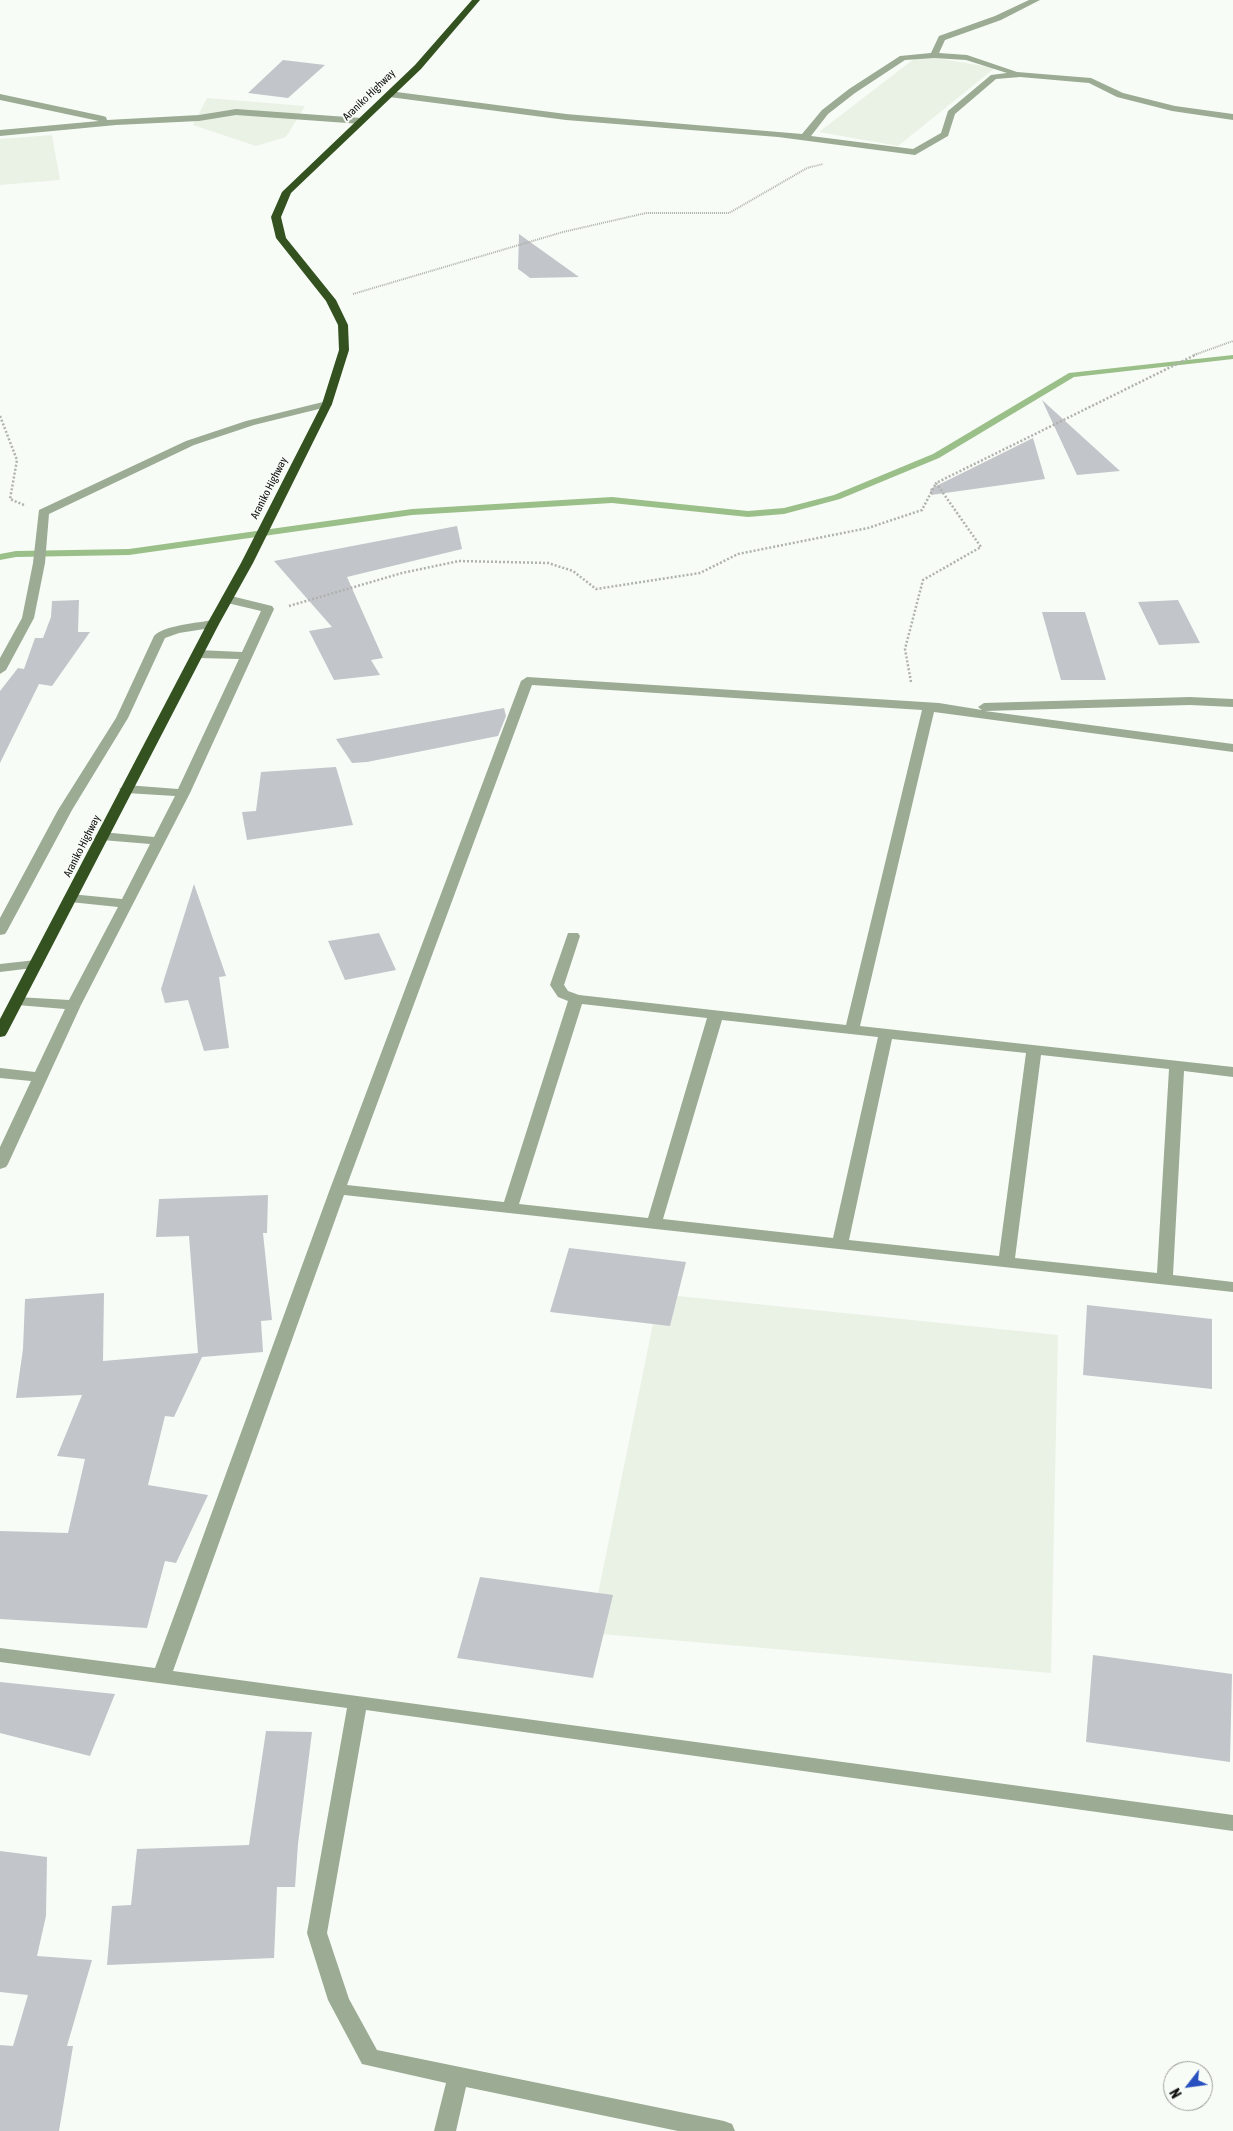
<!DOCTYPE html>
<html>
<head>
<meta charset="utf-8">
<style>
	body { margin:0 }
	#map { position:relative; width:1233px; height:2131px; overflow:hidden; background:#f8fcf6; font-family:"Asap Condensed",sans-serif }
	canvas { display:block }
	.north { position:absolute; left:1163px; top:2061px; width:50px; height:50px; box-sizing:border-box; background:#f8fcf6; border:1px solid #9a9d99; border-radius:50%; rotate:240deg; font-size:14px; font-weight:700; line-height:20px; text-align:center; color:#0e0f0d }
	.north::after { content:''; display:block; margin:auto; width:18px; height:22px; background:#2850bf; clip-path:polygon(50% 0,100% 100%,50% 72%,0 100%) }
</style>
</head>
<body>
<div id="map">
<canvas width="1233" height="2131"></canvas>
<div class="north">N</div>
</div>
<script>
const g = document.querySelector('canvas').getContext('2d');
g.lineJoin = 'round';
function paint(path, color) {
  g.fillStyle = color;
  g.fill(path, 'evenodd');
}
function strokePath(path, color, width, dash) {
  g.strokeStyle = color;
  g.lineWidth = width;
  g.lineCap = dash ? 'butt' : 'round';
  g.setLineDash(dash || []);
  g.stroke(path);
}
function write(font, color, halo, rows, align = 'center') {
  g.font = font + ' "Asap Condensed",sans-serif';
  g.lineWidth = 4;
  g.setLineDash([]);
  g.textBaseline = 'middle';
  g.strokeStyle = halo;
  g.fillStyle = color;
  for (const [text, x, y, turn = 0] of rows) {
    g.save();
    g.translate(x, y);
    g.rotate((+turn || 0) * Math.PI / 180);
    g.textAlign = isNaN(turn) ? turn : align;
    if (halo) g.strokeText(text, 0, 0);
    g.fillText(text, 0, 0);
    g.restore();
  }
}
paint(new Path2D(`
	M919,55L995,68L898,146L819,132Z
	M207,98L305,106L286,137L256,146L193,125Z
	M52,135L60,180L0,185V139Z
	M659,1294L1058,1335L1051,1673L590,1633Z`), '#eaf2e6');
paint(new Path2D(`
	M1233,355V359L1074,377L939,458L840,499L784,514L748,517L612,503L412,515L129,555L16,557L0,560V554L16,551L129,549L412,509L612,497L748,511L784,508L834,495L933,454L1069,373Z`), '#9abf88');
paint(new Path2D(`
	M283,60L325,65L288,98L248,93Z
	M519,234L579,277L530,278L525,274L518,269Z
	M1042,400L1120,471L1077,475Z
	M1033,438L1045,479L931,495L930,489Z
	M457,526L462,549L347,577L383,658L371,660L380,675L334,680L309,631L332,627L274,561Z
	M79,600L78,632H90L52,686L39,684L0,763V691L18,668L24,669L35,638H43L51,617L52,601Z
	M1178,600L1200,643L1159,645L1138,602Z
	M1042,612H1085L1106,680H1061Z
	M504,708L506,716L498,736L367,762L352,763L336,739Z
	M336,767L353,825L247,840L242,812L256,811L261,772Z
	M194,884L226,976L219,977L229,1048L204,1051L188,1000L165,1003L161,989Z
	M379,933L396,970L345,980L328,941Z
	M268,1195L267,1233H263L272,1320L261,1321L263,1352L202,1357L174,1417L165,1416L148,1485L208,1495L176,1563L165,1561L147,1628L0,1619V1531L68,1533L85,1459L57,1456L82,1395L16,1398L23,1349L25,1299L104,1293L103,1361L198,1353L189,1236L156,1237L159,1199Z
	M569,1248L686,1262L670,1326L550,1312Z
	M1087,1305L1212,1319V1389L1083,1375Z
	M480,1577L613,1595L593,1678L457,1658Z
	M1093,1655L1232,1674L1230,1762L1086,1742Z
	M0,1682L115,1694L90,1756L0,1733Z
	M266,1731L312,1732L298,1844L295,1887H277L274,1958L107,1965L112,1906L131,1905L137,1849L249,1845Z
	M0,1851L47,1857L46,1916L37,1956L92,1960L67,2046H73L59,2131H0V2045L13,2046L28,1995L0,1992Z`), '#c2c5ca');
strokePath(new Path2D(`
	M353,294L563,232L646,213H729L807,168L823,164
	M1194,355L1233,341`), '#afb2ad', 2, [1, 1]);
strokePath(new Path2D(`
	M0,416L17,460L10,499L24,505
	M289,606L402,573L459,561L548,563L573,571L596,589L700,573L738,554L868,528L922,510L936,483
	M911,682L905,649L923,580L981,547L936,483L1197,354`), '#afb2ad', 2.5, [2, 2]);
paint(new Path2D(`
	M1029,0H1040L1001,20L945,40L939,53L967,55L1017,72L1091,78L1123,93L1175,106L1233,114V120L1172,111L1117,97L1089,83L1020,77L996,79L955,114L948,136L915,155L778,137L566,120L389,97L385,94L389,91L566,114L802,134L822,110L849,89L900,56L931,53L939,36L995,16ZM934,58L966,60L1007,73L991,75L948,111L941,133L913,149L811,136L828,114L855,93L905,60Z
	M0,94L103,116L106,117L107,120L199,115L236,109L361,118L365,121L361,124L236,115L199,121L116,125L0,136V130L99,121L0,100Z
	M327,401L331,402L332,404L331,406L254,425L194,445L49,514L45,563L34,618L6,670L0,674V658L22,618L33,563L39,510L186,441L246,421Z
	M227,595L272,606L274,609L190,793L81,1005L8,1164L6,1167L0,1169V1147L31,1081L0,1078V1068L35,1072L65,1009L17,1005L12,1004L10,1001L12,998L17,997L69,1000L118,907L70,902L63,898L70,894L122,899L150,844L102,840L95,836L102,832L154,837L175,796L126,793L119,789L126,785L178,789L239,659L198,658L192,654L198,650L242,652L261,611L223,602L221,599L223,596Z
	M213,620L219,624L217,627L179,633L165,638L128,718L72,810L7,931L5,934L0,935V918L58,810L116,718L154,636C164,625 198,623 213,620Z
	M527,677L939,703L982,710L978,707L984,703L1190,697L1233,699V707L1190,705L985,711L1233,744V752L934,712L860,1026L1233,1067V1077L1184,1071L1173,1275L1233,1282V1292L344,1195L173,1671L1233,1815V1831L366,1710L327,1933L349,1999L377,2050L724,2121L732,2124L735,2131H678L466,2087L456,2131H434L446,2083L362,2064L328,2000L307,1933L347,1708L0,1662V1648L155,1668L330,1189L521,681ZM532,685L922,710L846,1025L579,995L568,991L564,985L580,936L578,933H568L550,985L558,997L568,1001L504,1202L347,1185ZM582,1004L707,1018L648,1218L519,1204ZM722,1020L878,1037L833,1238L663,1219ZM892,1039L1026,1053L999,1256L849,1240ZM1041,1055L1169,1069L1157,1273L1015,1258Z
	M36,960L41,961L43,964L41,967L0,972V964Z`), '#9bab94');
paint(new Path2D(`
	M472,0H480L421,69L291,193L281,217L286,238L336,300L348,325L349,350L332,404L253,563L219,624L7,1033L5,1036L0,1037V1019L207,624L241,563L322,404L339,350L338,325L326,301L276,238L271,217L282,192L415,65Z`), '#335220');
write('11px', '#0e0f0d', '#f8fcf6', [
	["Araniko Highway",369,95,-44],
	["Araniko Highway",269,488,-63],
	["Araniko Highway",82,846,-63]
]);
</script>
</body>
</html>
